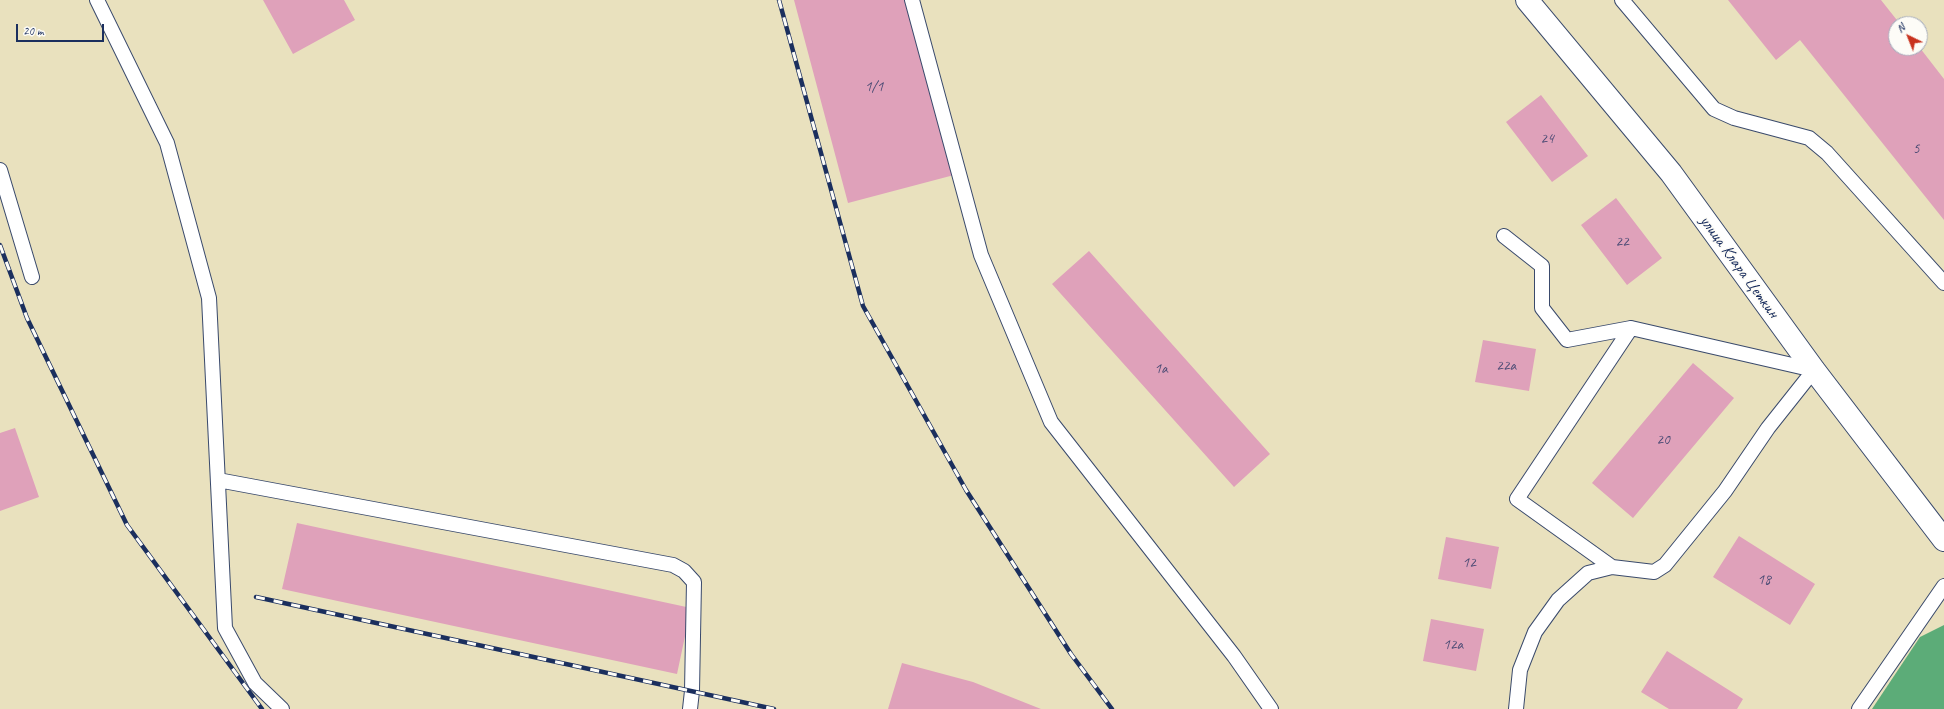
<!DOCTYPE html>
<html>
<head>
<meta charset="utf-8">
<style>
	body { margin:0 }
	#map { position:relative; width:1944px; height:709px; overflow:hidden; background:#e9e1be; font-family:Caveat,sans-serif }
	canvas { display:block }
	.north { position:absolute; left:1888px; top:16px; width:40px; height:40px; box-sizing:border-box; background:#fdfcf7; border:1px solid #a3aaba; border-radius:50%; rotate:317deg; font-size:11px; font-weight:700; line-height:16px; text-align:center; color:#1b2f5e }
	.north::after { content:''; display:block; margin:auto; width:14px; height:18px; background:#c8321e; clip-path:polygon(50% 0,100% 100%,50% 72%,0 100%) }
	.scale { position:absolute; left:16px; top:24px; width:88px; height:18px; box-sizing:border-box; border:2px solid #1b2f5e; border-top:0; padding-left:5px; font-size:12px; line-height:14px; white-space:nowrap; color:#1b2f5e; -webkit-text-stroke:3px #fdfcf7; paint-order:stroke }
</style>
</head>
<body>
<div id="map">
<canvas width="1944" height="709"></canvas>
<div class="north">N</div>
<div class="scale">20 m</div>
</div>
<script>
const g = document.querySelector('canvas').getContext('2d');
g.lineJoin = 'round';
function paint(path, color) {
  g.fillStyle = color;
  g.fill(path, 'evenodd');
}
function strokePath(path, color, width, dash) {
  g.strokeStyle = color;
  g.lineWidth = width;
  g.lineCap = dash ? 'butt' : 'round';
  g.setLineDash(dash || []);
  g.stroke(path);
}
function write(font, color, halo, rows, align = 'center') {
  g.font = font + ' Caveat,sans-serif';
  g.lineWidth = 3;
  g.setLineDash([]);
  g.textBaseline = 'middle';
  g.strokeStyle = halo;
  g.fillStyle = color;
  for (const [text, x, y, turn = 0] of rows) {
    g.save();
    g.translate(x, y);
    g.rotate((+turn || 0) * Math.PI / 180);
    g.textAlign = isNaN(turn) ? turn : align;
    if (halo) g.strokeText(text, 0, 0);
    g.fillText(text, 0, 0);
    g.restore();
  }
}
paint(new Path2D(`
	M1944,625V709H1872L1920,637Z`), '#5cac78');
paint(new Path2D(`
	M263,0H344L355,20L293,54Z
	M794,0H908L954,175L848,203Z
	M1728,0H1881L1900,24H1896V48H1920L1944,79V220L1800,40L1776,60Z
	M1541,95L1588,156L1552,182L1506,122Z
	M1616,198L1662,258L1627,285L1581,225Z
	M1089,251L1270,454L1234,487L1052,284Z
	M1483,340L1536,349L1529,391L1475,382Z
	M1693,363L1734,398L1633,518L1592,483Z
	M15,428L39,497L0,511V433Z
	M297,523L691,608L677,674L282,589Z
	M1739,536L1815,584L1790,625L1713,577Z
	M1446,537L1499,547L1491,589L1438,579Z
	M1431,619L1484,629L1476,671L1423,661Z
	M1667,651L1743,699L1737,709H1669L1641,692Z
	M902,663L973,682L1041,709H888Z`), '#dfa1ba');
const lane = new Path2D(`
	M97,0L167,143L209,298L225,628L255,683L282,709
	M912,0L981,255L1051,422L1234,656L1271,709
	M1622,0L1714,109L1734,118L1809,138L1827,153L1944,283
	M0,170L32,277
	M1504,236L1542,266V308L1567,340L1631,328
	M218,480L673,565L684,571L694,582L692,691L690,709
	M1516,709L1520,670L1535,632L1558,600L1588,573L1612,567L1654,572L1665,565L1725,491L1768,428L1814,370L1631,328L1517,499L1612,567
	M1859,709L1944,586`);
const street = new Path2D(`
	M1527,0L1671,173L1814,370L1944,540`);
strokePath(lane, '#3a4a6c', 16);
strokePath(street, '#3a4a6c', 24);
strokePath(lane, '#fff', 14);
strokePath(street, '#fff', 22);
const rail = new Path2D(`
	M779,0L863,306L966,490L1071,654L1112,709
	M0,245L27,318L127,525L262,709
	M256,597L774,709`);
strokePath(rail, '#1b2f5e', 4.5);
strokePath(rail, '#fdfcf7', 3, [9]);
write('15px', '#4c4c75', null, [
	["1/1",874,87],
	["24",1547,139],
	["5",1916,149],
	["22",1622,242],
	["22а",1506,366],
	["1а",1161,369],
	["20",1663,440],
	["12",1469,563],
	["18",1764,580],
	["12а",1453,645]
]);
write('17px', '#1b2f5e', '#fdfcf7', [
	["улица Клара Цеткин",1739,267,54]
]);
</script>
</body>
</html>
